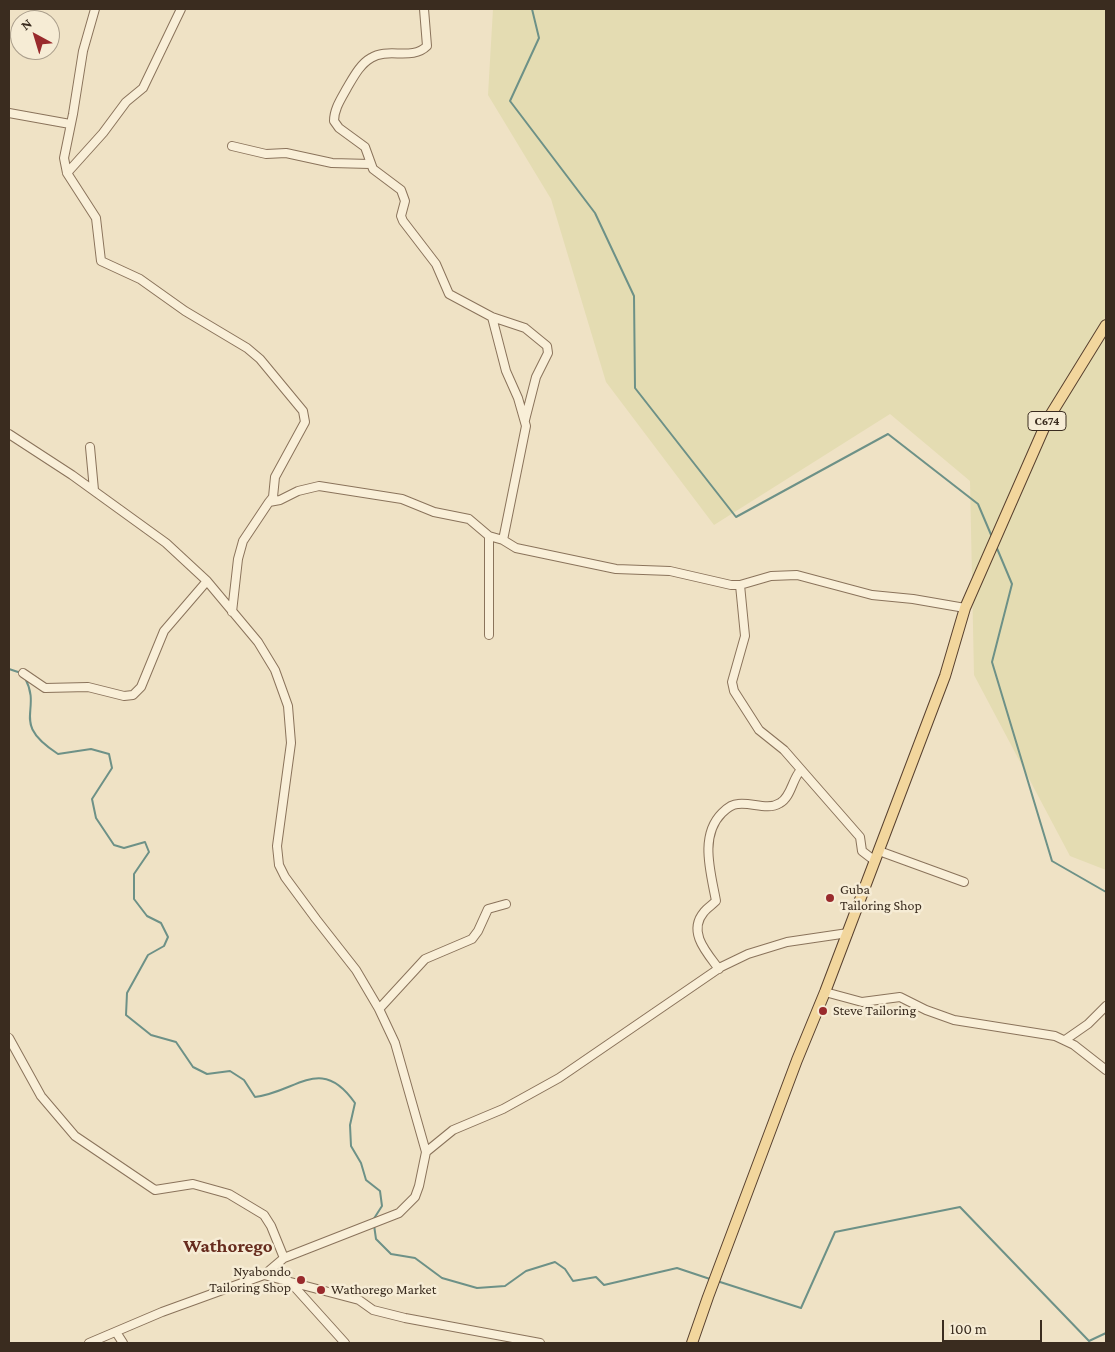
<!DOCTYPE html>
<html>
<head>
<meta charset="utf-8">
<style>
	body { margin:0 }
	#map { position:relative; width:1115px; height:1352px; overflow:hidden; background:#efe2c5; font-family:"Crimson Pro",serif }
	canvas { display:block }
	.frame { position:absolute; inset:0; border:10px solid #3a2c1f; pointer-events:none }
	.north { position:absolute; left:10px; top:10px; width:50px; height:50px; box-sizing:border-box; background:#f6ecd5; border:1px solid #ab9f8c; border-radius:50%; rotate:321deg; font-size:14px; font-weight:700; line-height:20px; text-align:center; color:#3a2c1f }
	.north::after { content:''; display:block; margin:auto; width:18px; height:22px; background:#992a2c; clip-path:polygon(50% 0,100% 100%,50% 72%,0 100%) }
	.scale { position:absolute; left:942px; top:1320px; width:100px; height:22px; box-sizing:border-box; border:2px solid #3a2c1f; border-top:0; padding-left:6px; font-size:15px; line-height:18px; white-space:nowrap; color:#3a2c1f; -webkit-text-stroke:4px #f6ecd5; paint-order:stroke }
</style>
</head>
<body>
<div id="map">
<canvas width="1115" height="1352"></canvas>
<div class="frame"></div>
<div class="north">N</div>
<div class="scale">100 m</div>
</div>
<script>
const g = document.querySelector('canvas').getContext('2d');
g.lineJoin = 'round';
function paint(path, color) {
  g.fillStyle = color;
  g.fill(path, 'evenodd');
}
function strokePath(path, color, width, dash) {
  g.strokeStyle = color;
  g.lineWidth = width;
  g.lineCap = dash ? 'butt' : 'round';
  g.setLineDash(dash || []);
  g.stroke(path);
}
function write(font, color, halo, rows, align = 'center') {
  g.font = font + ' "Crimson Pro",serif';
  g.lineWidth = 5;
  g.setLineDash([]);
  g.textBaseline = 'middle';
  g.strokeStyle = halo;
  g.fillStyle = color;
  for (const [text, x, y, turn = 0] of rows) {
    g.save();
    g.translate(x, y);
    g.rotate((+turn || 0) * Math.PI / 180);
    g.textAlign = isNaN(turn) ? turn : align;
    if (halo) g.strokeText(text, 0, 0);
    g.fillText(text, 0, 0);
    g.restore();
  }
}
paint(new Path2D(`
	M493,9H1106V870L1070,856L974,675L970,481L890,414L714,525L606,382L551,199L488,95Z`), '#e4dcb2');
strokePath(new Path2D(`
	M532,9L539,38L510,101L595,213L634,296L635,388L736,517L888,434L978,504L992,537
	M996,546L1012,584L992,662L1052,861L1106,892
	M9,669L21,673
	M25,678C43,712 9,722 58,754L91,749L109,754L112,768L92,799L96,818L114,845L124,848L145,842L149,852L134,874V899L147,916L161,923L168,937L164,946L148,955L127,993L126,1015L151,1035L176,1042L193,1067L207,1074L230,1071L244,1080L255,1097C297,1092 321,1054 355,1103L350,1125L351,1146L361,1163L366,1180L380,1191L382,1206L373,1220
	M374,1225L376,1239L391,1254L415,1258L442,1278L477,1288L505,1286L526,1271L555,1262L565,1269L573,1281L596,1277L604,1285L677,1268L710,1279
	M717,1281L801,1308L835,1232L960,1207L1089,1341L1106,1333`), '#6d9187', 2);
const minor = new Path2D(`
	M95,9L83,51L73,114L64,158L67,173L96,218L101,261L140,279L185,311L247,348L260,359L303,411L305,422L275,477L273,497L269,502
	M424,9L427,46C412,61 388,47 371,58C360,64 353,78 347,88C341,99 334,109 334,121L339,128L365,147L373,169L401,190L405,201L401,216L403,221L436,264L449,294L492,317L525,328L547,346L548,353L536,377L525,420
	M9,113L70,124
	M232,146L266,154L286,153L332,163L370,164
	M67,173L103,133L126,102L143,88L181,9
	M492,317L506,371L518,398L526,426L503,540
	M9,434L72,475L166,543L207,581L258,642L275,670L288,706L291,743L277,846L279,865L285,877L316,919L356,970L379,1009L395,1043L426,1152
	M90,447L94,490
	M489,536V635
	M740,585L745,636L732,682L734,691L759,730L784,750L860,837L862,851L875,861
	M232,612L238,559L243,541L269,502L280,500L298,491L319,486L402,499L434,512L469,519L489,536L503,540L516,548L616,569L670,571L731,585H740L771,576L797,575L872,595L913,599L965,608
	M23,673L45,688L88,687L124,696L133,695L141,687L164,631L207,581
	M879,851L964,882
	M719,969C707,953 687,932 704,912C707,908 712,905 716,901C711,873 699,836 722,813C726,809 732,804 738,804C752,802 767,811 780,803C791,797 792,780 800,771
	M825,992L862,1002L900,997L926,1010L954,1020L1055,1036L1074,1045L1106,1070
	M379,1009L425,959L472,939L478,931L488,909L506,904
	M9,1038L41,1096L75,1136L155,1190L193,1184L229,1194L264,1215L271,1226L284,1258
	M1065,1040L1088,1024L1106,1006
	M264,1275L359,1300L373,1310L405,1318L540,1343
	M291,1283L345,1343
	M116,1332L123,1343
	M89,1343L162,1312L264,1275L284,1258L399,1213L415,1197L419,1186L426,1152L453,1130L503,1109L559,1078L721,967L748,954L787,942L848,933`);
const major = new Path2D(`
	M692,1343L708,1297L797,1060L825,992L945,676L965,608L1048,419L1106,325`);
strokePath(minor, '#8a735b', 10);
strokePath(major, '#58412f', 12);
strokePath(minor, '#f9efd8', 8);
strokePath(major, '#f2d69d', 10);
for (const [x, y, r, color] of [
	[830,898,5,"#992a2c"],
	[823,1011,5,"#992a2c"],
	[301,1280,5,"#992a2c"],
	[321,1290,5,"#992a2c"]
]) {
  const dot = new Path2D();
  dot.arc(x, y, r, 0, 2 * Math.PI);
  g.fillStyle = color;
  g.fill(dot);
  strokePath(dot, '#f6ecd5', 2);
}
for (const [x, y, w] of [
	[1047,421,38]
]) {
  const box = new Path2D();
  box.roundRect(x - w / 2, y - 9.5, w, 19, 4);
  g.fillStyle = '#f6ecd5';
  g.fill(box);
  strokePath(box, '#3a2c1f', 1);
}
write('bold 12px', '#3a2c1f', null, [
	["C674",1047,421]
]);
write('14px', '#3a2c1f', '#f6ecd5', [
	["Guba",840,890],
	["Tailoring Shop",840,906],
	["Steve Tailoring",833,1011],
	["Nyabondo",291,1272,"right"],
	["Tailoring Shop",291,1288,"right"],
	["Wathorego Market",331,1290]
], 'left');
write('bold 19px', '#672c1e', '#f6ecd5', [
	["Wathorego",228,1246]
]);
</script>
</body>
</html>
